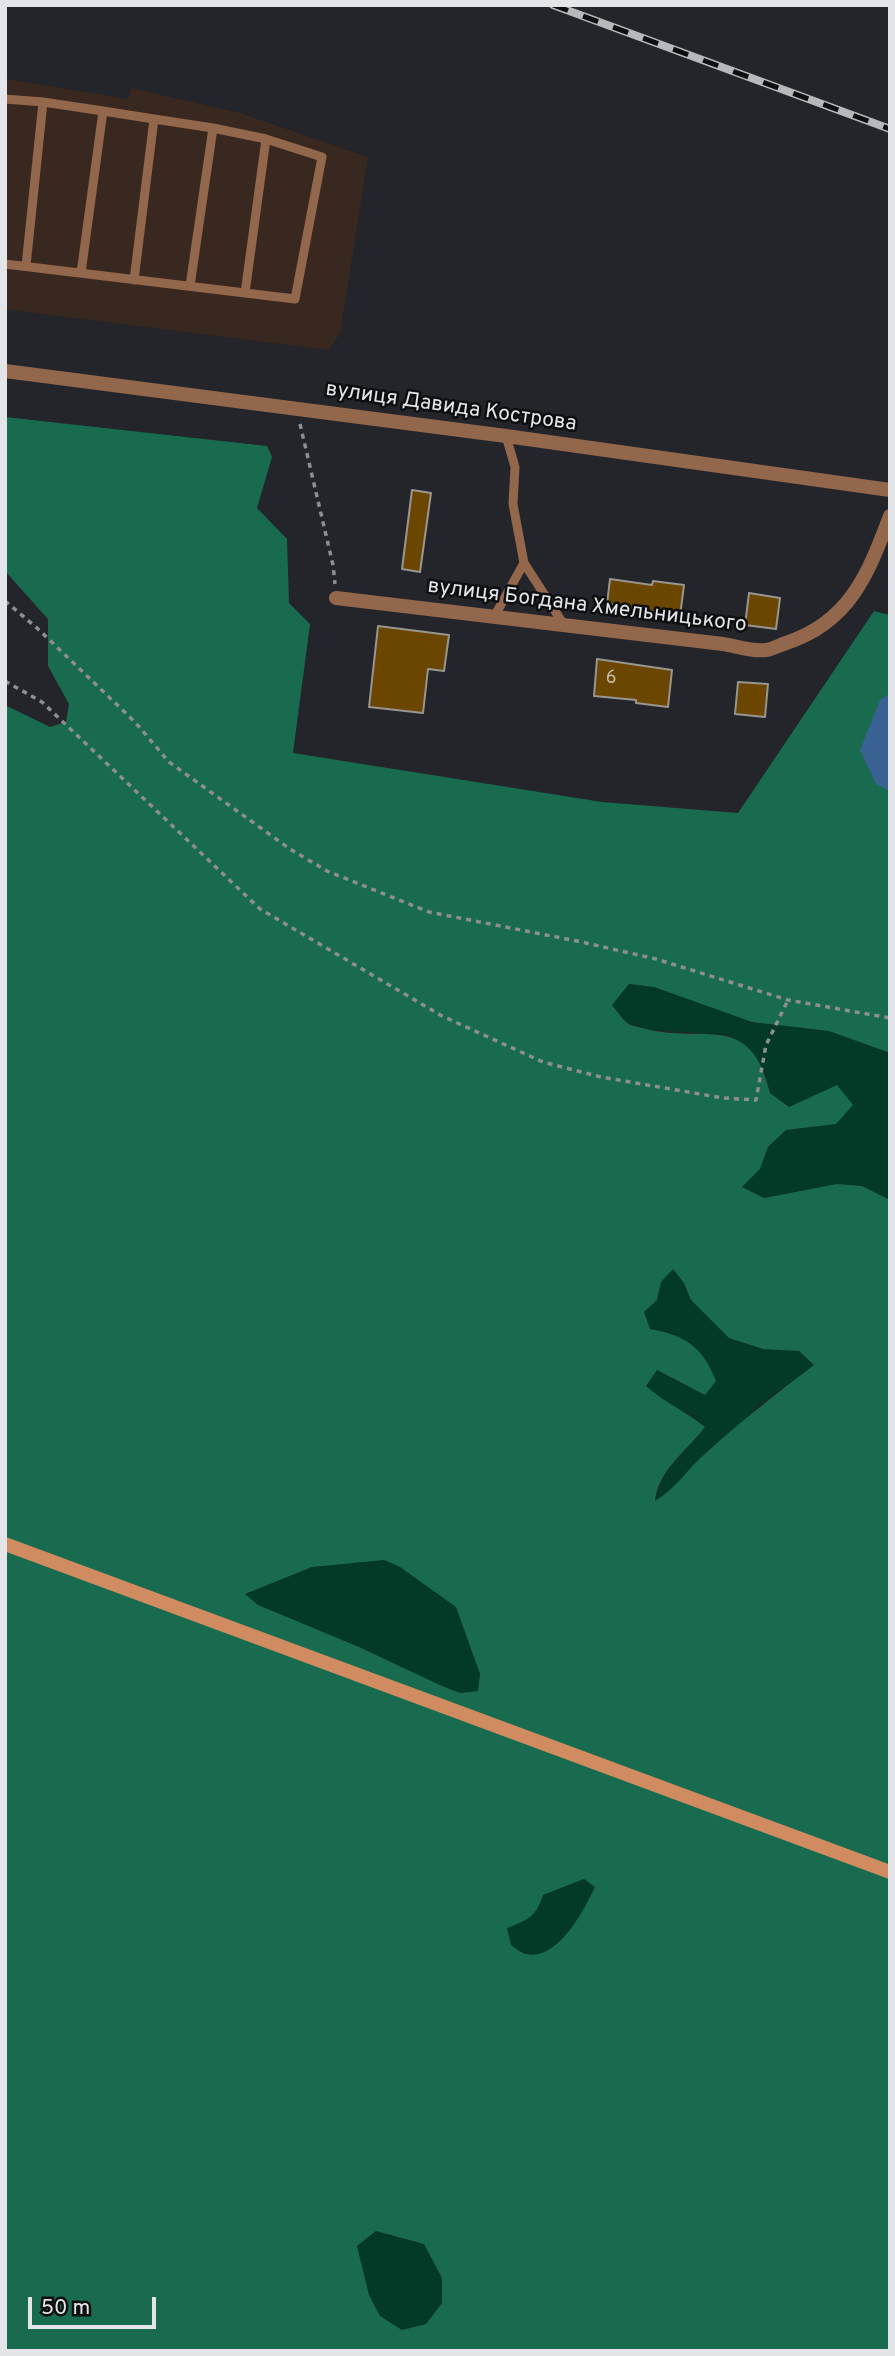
<!DOCTYPE html>
<html>
<head>
<meta charset="utf-8">
<style>
	body { margin:0 }
	#map { position:relative; width:895px; height:2356px; overflow:hidden; background:#23252a; font-family:Overpass,sans-serif }
	canvas { display:block }
	.frame { position:absolute; inset:0; border:7px solid #e4e5e9; pointer-events:none }
	.scale { position:absolute; left:28px; top:2297px; width:128px; height:32px; box-sizing:border-box; border:4px solid #e4e5e9; border-top:0; padding-left:9px; font-size:21px; line-height:24px; white-space:nowrap; color:#e4e5e9; -webkit-text-stroke:5px #0d0e10; paint-order:stroke }
</style>
</head>
<body>
<div id="map">
<canvas width="895" height="2356"></canvas>
<div class="frame"></div>
<div class="scale">50 m</div>
</div>
<script>
const g = document.querySelector('canvas').getContext('2d');
g.lineJoin = 'round';
function paint(path, color) {
  g.fillStyle = color;
  g.fill(path, 'evenodd');
}
function strokePath(path, color, width, dash) {
  g.strokeStyle = color;
  g.lineWidth = width;
  g.lineCap = dash ? 'butt' : 'round';
  g.setLineDash(dash || []);
  g.stroke(path);
}
function write(font, color, halo, rows, align = 'center') {
  g.font = font + ' Overpass,sans-serif';
  g.lineWidth = 5;
  g.setLineDash([]);
  g.textBaseline = 'middle';
  g.strokeStyle = halo;
  g.fillStyle = color;
  for (const [text, x, y, turn = 0] of rows) {
    g.save();
    g.translate(x, y);
    g.rotate((+turn || 0) * Math.PI / 180);
    g.textAlign = isNaN(turn) ? turn : align;
    if (halo) g.strokeText(text, 0, 0);
    g.fillText(text, 0, 0);
    g.restore();
  }
}
paint(new Path2D(`
	M5,79L128,99L131,88L240,113L368,157L340,333L329,350L5,309Z`), '#39281f');
paint(new Path2D(`
	M629,984L654,987L752,1022L829,1031L890,1053V1200L862,1186L837,1184L764,1198L741,1186L760,1169L768,1147L786,1130L836,1124L837,1086L790,1107L770,1093L764,1069L729,1035L652,1030L627,1023L612,1005Z
	M673,1268L684,1283L691,1300L729,1338L763,1349L799,1351L814,1366L758,1406L746,1420L705,1453L670,1492L655,1502C662,1466 685,1455 705,1427L691,1415L675,1408L646,1387L656,1370L705,1395L668,1332L650,1329L644,1312L657,1300L661,1282Z
	M384,1560L400,1567L456,1607L480,1674L478,1691L460,1693L442,1686L359,1647L257,1605L245,1594L312,1567Z
	M584,1879L596,1887C584,1910 558,1961 526,1954C521,1953 515,1948 511,1946L506,1928C528,1920 536,1917 543,1895Z
	M376,2231L424,2244L442,2278V2303L426,2324L402,2330L380,2316L369,2295L357,2246Z`), '#023927');
paint(new Path2D(`
	M5,417L267,446L272,457L257,508L287,539L289,603L310,624L293,753L602,802L738,813L874,611L890,615V1053L829,1031L752,1022L654,987L629,984L612,1005C616,1010 621,1017 626,1022C630,1026 640,1027 646,1029C705,1044 750,1010 770,1093L789,1107L837,1085L853,1105L836,1124L786,1130L768,1147L760,1169L742,1187L764,1198L837,1184L862,1186L890,1200V2351H5V705L50,727L66,722L69,704L48,666V619L5,571ZM673,1269L684,1283L691,1300L729,1338L763,1349L799,1351L814,1365C777,1393 741,1421 707,1452C688,1468 677,1488 655,1501C658,1470 687,1451 705,1427C687,1412 665,1403 646,1386L657,1370L705,1395L716,1381C703,1347 685,1335 650,1329L644,1312L657,1300L661,1282ZM384,1560L400,1567L456,1607L480,1674L478,1691L460,1693L442,1686L359,1647L258,1605L245,1594L312,1567ZM584,1879L595,1887C584,1910 558,1961 526,1954C521,1953 515,1948 511,1945L507,1928C528,1920 536,1917 543,1895ZM376,2231L424,2244L442,2278V2303L426,2324L402,2330L380,2316L369,2295L357,2246Z`), '#186b4e');
paint(new Path2D(`
	M890,693V791L876,784L860,750L880,700Z`), '#396292');
const building = new Path2D(`
	M412,490L431,493L420,572L402,569Z
	M610,579L652,585L653,581L684,585L680,616L607,604Z
	M749,593L780,598L776,629L745,625Z
	M378,626L449,635L444,671L428,669L423,713L369,707Z
	M597,659L672,670L668,707L636,703V700L594,696Z
	M738,682L768,684L765,717L735,714Z`);
paint(building, '#6a4600');
strokePath(building, '#99958f', 2);
strokePath(new Path2D(`
	M300,424L333,565L335,584
	M5,601L37,628L135,722L169,762L290,849L327,871L429,912L577,941L656,959L788,1000L890,1018
	M5,681L42,702L260,909L442,1016L543,1062L601,1077L723,1098L756,1100L766,1045L788,1000`), '#8c8e92', 3.5, [5, 5]);
strokePath(new Path2D(`
	M5,99L43,102
	M5,264L295,299L322,157L266,139L245,293
	M26,266L43,102L103,111
	M81,273L103,111L154,119
	M134,280L154,119L213,128
	M190,286L213,128L266,139
	M506,436L515,467L513,504L524,563L564,625
	M494,617L524,563`), '#92674c', 9);
strokePath(new Path2D(`
	M336,598L723,644C736,646 753,652 766,650C772,649 780,645 786,643C850,622 868,574 890,516`), '#92674c', 14);
strokePath(new Path2D(`
	M5,371L506,436L890,490`), '#92674c', 14);
strokePath(new Path2D(`
	M5,1544L890,1872`), '#d08c60', 14);
const rail = new Path2D(`
	M553,5L890,129`);
strokePath(rail, '#b7b8bc', 8);
strokePath(rail, '#0d0e10', 5, [16]);
write('18px', '#c6bdaf', null, [
	["6",611,679]
]);
write('21px', '#e4e5e9', '#0d0e10', [
	["вулиця Давида Кострова",451,408,8],
	["вулиця Богдана Хмельницького",587,607,7]
]);
</script>
</body>
</html>
